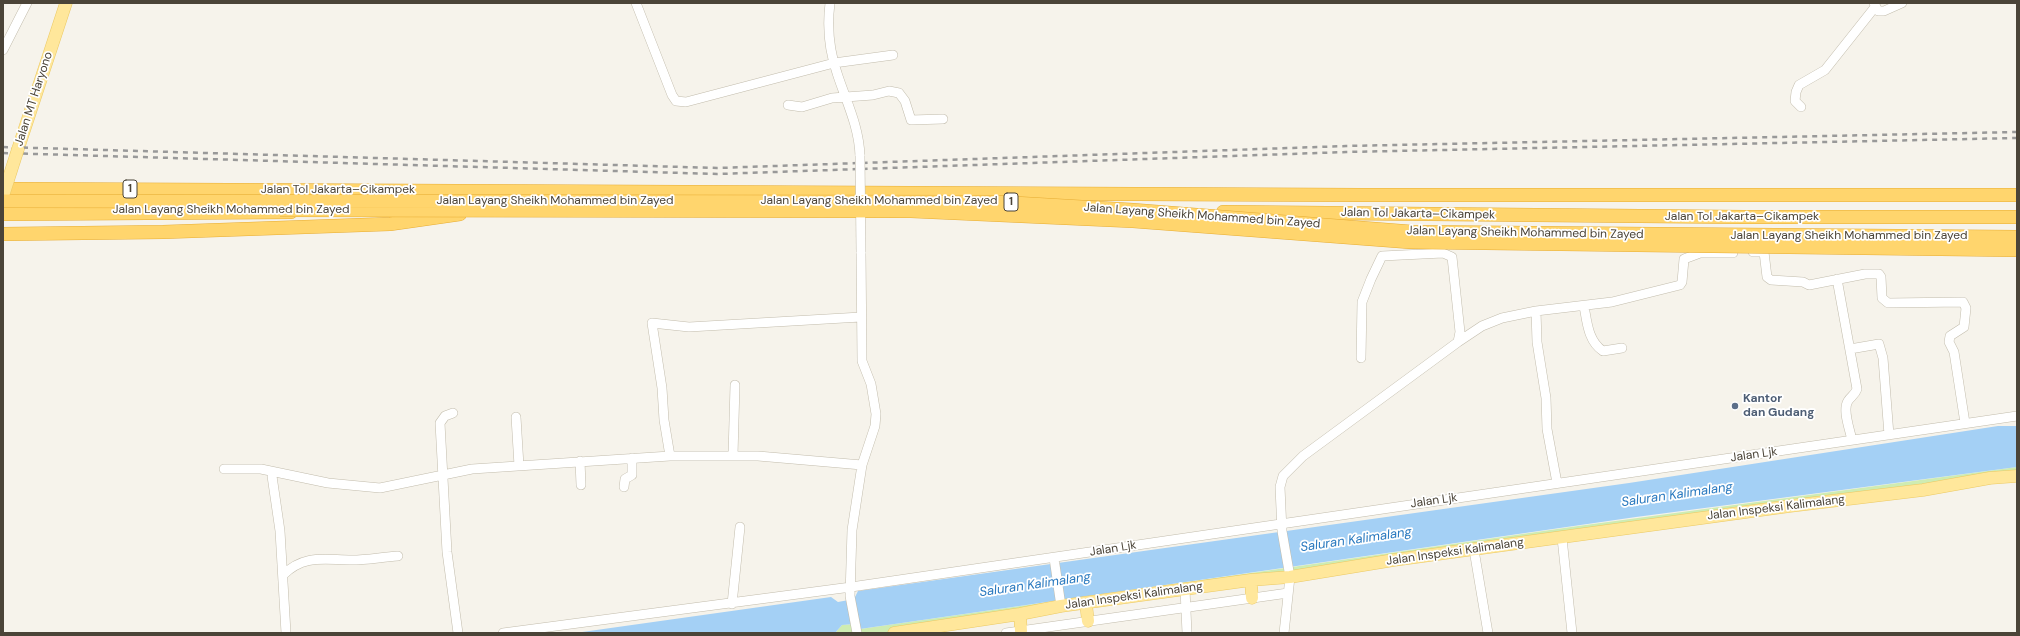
<!DOCTYPE html>
<html>
<head>
<meta charset="utf-8">
<style>
	body { margin:0 }
	#map { position:relative; width:2020px; height:636px; overflow:hidden; background:#f6f3eb; font-family:"DM Sans",sans-serif }
	canvas { display:block }
	.frame { position:absolute; inset:0; border:4px solid #4b4438; pointer-events:none }
</style>
</head>
<body>
<div id="map">
<canvas width="2020" height="636"></canvas>
<div class="frame"></div>
</div>
<script>
const g = document.querySelector('canvas').getContext('2d');
g.lineJoin = 'round';
function paint(path, color) {
  g.fillStyle = color;
  g.fill(path, 'evenodd');
}
function strokePath(path, color, width, dash) {
  g.strokeStyle = color;
  g.lineWidth = width;
  g.lineCap = dash ? 'butt' : 'round';
  g.setLineDash(dash || []);
  g.stroke(path);
}
function write(font, color, halo, rows, align = 'center') {
  g.font = font + ' "DM Sans",sans-serif';
  g.lineWidth = 3.5;
  g.setLineDash([]);
  g.textBaseline = 'middle';
  g.strokeStyle = halo;
  g.fillStyle = color;
  for (const [text, x, y, turn = 0] of rows) {
    g.save();
    g.translate(x, y);
    g.rotate((+turn || 0) * Math.PI / 180);
    g.textAlign = isNaN(turn) ? turn : align;
    if (halo) g.strokeText(text, 0, 0);
    g.fillText(text, 0, 0);
    g.restore();
  }
}
paint(new Path2D(`
	M2017,467V476L894,633H835L842,625L855,624L860,629L1578,526Z`), '#cfecb2');
paint(new Path2D(`
	M1998,426H2017V467L1636,517L860,629L855,624L842,625L835,633H575L831,597L838,602L854,599L858,591L1629,483Z`), '#a4d0f5');
const minor = new Path2D(`
	M636,3L672,95L676,101L686,102L834,63L893,55
	M830,3C827,27 829,50 837,73C846,101 859,126 860,156
	M1874,3L1878,11H1884L1902,3
	M3,50L27,3
	M788,105L802,107L832,98L873,95L889,91L899,93L905,101L911,120L943,119
	M1801,107L1795,101L1796,92L1799,85L1825,70L1875,7
	M1753,252H1764L1767,277L1771,280L1803,282L1809,285L1865,274H1879L1881,277L1882,298L1888,303L1963,302L1966,308L1964,327L1950,336L1949,342L1954,352L1965,423
	M1837,279L1857,389C1855,395 1851,396 1848,401C1842,410 1850,430 1852,440
	M1584,306C1587,322 1588,341 1603,351L1622,348
	M1536,311L1537,342L1546,398L1547,429L1557,483
	M1458,342L1482,326L1502,318L1536,311L1612,302L1680,285L1682,282L1684,259L1700,253H1733
	M1850,349L1879,344L1883,358L1889,435
	M453,413L445,416L440,423L447,552L458,633
	M516,417L519,466
	M733,455L735,385
	M670,456L664,420L662,388L652,323L689,327L861,317
	M580,461L581,485
	M224,469H261L328,483L380,488L472,469L670,456H758L862,465
	M274,473L272,476L280,531L286,633
	M624,487L625,479L632,475V458
	M1562,538L1572,633
	M1474,550L1488,633
	M1054,558L1061,606
	M283,575C304,554 324,560 352,560C367,560 382,557 398,556
	M1185,589L1187,633
	M732,604L740,527
	M503,633L851,587L2017,416
	M857,633L850,596L852,530L862,465L875,426L876,414L871,384L862,361L861,252
	M1006,633L1288,593
	M1284,633L1290,577L1282,531L1280,487L1283,476L1303,456L1458,342L1460,332L1452,257L1443,253L1382,256L1371,279L1362,302L1361,358`);
const major = new Path2D(`
	M18,149L66,3
	M1251,580L1252,598
	M1086,604L1088,621
	M1020,614L1021,631
	M894,633L1020,614L1061,606L1251,580L1290,577L1394,560L1790,506L1923,490L1990,478L2017,476`);
const highway = new Path2D(`
	M3,189L1362,195H2017
	M1223,212L1744,217H2017
	M3,214L291,212
	M3,234L163,232L390,224L460,214`);
strokePath(minor, '#c2bcac', 10);
strokePath(major, '#ebc963', 13);
strokePath(highway, '#e7ad34', 14);
strokePath(minor, '#fff', 9);
strokePath(major, '#ffe79b', 12);
strokePath(highway, '#ffd56d', 13);
strokePath(new Path2D(`
	M3,147L717,168L1346,146L2017,132
	M3,153L717,174L1346,152L2017,138`), '#999', 2.5, [5, 5]);
const minorBridge = new Path2D(`
	M860,156L861,252`);
const majorBridge = new Path2D(`
	M3,196L18,149`);
const highwayBridge = new Path2D(`
	M3,201L996,202L1133,210L1413,232L2017,237
	M280,210L911,211L1133,221L1410,242L2017,250`);
strokePath(minorBridge, '#c2bcac', 10, []);
strokePath(majorBridge, '#ebc963', 13, []);
strokePath(highwayBridge, '#e7ad34', 14, []);
strokePath(minorBridge, '#fff', 9);
strokePath(majorBridge, '#ffe79b', 12);
strokePath(highwayBridge, '#ffd56d', 13);
for (const [x, y, r, color] of [
	[1735,406,4,"#5c6f8a"]
]) {
  const dot = new Path2D();
  dot.arc(x, y, r, 0, 2 * Math.PI);
  g.fillStyle = color;
  g.fill(dot);
  strokePath(dot, '#fff', 1.5);
}
for (const [x, y, w] of [
	[130,189,14],
	[1011,202,14]
]) {
  const box = new Path2D();
  box.roundRect(x - w / 2, y - 9, w, 18, 3);
  g.fillStyle = '#fff';
  g.fill(box);
  strokePath(box, '#4b4438', 1);
}
write('bold 11px', '#4b4438', null, [
	["1",130,189],
	["1",1011,202]
]);
write('12px', '#4b4438', '#fff', [
	["Jalan MT Haryono",34,99,-72],
	["Jalan Tol Jakarta–Cikampek",338,190],
	["Jalan Layang Sheikh Mohammed bin Zayed",555,201],
	["Jalan Layang Sheikh Mohammed bin Zayed",879,201],
	["Jalan Layang Sheikh Mohammed bin Zayed",231,210],
	["Jalan Tol Jakarta–Cikampek",1418,214,1],
	["Jalan Layang Sheikh Mohammed bin Zayed",1202,216,4],
	["Jalan Tol Jakarta–Cikampek",1742,217],
	["Jalan Layang Sheikh Mohammed bin Zayed",1525,233,1],
	["Jalan Layang Sheikh Mohammed bin Zayed",1849,236],
	["Jalan Ljk",1754,455,-8],
	["Jalan Ljk",1434,501,-8],
	["Jalan Inspeksi Kalimalang",1776,508,-7],
	["Jalan Ljk",1113,549,-9],
	["Jalan Inspeksi Kalimalang",1455,552,-8],
	["Jalan Inspeksi Kalimalang",1134,596,-8]
]);
write('bold 12px', '#4e5e75', '#fff', [
	["Kantor",1743,399],
	["dan Gudang",1743,413]
], 'left');
write('italic 13px', '#2979bf', '#fff', [
	["Saluran Kalimalang",1677,495,-8],
	["Saluran Kalimalang",1356,540,-8],
	["Saluran Kalimalang",1035,585,-8]
]);
</script>
</body>
</html>
